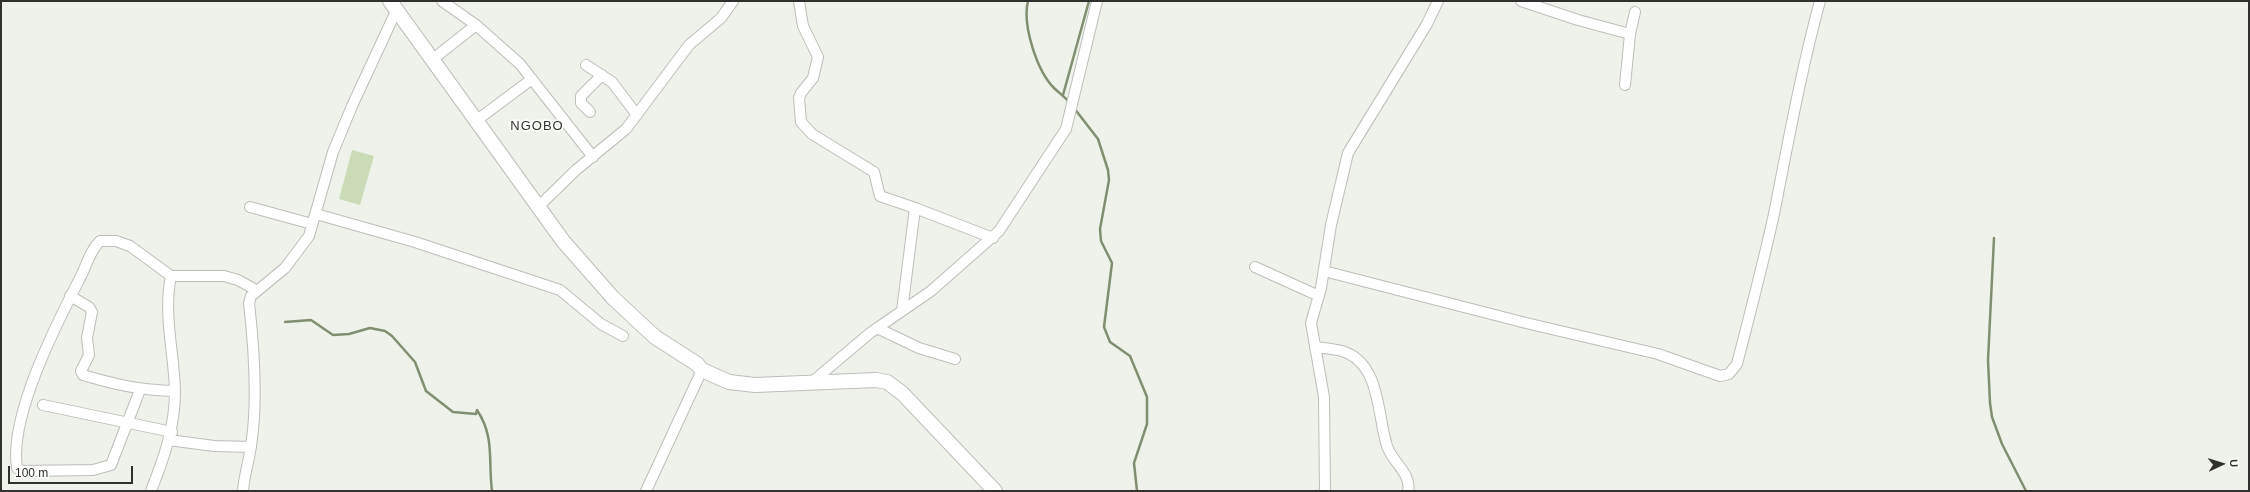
<!DOCTYPE html>
<html>
<head>
<meta charset="utf-8">
<style>
	body { margin:0 }
	#map { position:relative; width:2250px; height:492px; overflow:hidden; background:#eef2eb; font-family:Arial,sans-serif }
	canvas { display:block }
	.frame { position:absolute; inset:0; border:2px solid #30312f; pointer-events:none }
	.north { position:absolute; left:2202px; top:444px; width:40px; height:40px; -webkit-text-stroke:3px #fcfff9; paint-order:stroke; rotate:86deg; font-size:11px; font-weight:700; line-height:16px; text-align:center; color:#30312f }
	.north::after { content:''; display:block; margin:auto; width:14px; height:18px; background:#30312f; clip-path:polygon(50% 0,100% 100%,50% 72%,0 100%) }
	.scale { position:absolute; left:8px; top:466px; width:125px; height:18px; box-sizing:border-box; border:2px solid #30312f; border-top:0; padding-left:5px; font-size:12px; line-height:14px; white-space:nowrap; color:#30312f; -webkit-text-stroke:3px #fcfff9; paint-order:stroke }
</style>
</head>
<body>
<div id="map">
<canvas width="2250" height="492"></canvas>
<div class="frame"></div>
<div class="north">U</div>
<div class="scale">100 m</div>
</div>
<script>
const g = document.querySelector('canvas').getContext('2d');
g.lineJoin = 'round';
function paint(path, color) {
  g.fillStyle = color;
  g.fill(path, 'evenodd');
}
function strokePath(path, color, width, dash) {
  g.strokeStyle = color;
  g.lineWidth = width;
  g.lineCap = dash ? 'butt' : 'round';
  g.setLineDash(dash || []);
  g.stroke(path);
}
function write(font, color, halo, rows, align = 'center') {
  g.font = font + ' Arial,sans-serif';
  g.lineWidth = 3.5;
  g.setLineDash([]);
  g.textBaseline = 'middle';
  g.strokeStyle = halo;
  g.fillStyle = color;
  for (const [text, x, y, turn = 0] of rows) {
    g.save();
    g.translate(x, y);
    g.rotate((+turn || 0) * Math.PI / 180);
    g.textAlign = isNaN(turn) ? turn : align;
    if (halo) g.strokeText(text, 0, 0);
    g.fillText(text, 0, 0);
    g.restore();
  }
}
paint(new Path2D(`
	M352,150L374,156L360,205L339,199Z`), '#cadcb7');
strokePath(new Path2D(`
	M1028,1C1022,25 1037,71 1054,88C1059,93 1065,97 1070,103
	M1063,95L1089,1
	M1074,108L1098,139L1108,170L1109,180L1100,229L1101,241L1112,263L1104,327L1110,342L1130,356L1147,397V424L1134,463L1137,491
	M1994,238L1988,360L1990,403L1992,417L2002,444L2026,491
	M285,322L311,320L333,335L349,334L370,328L385,331L392,336L415,362L426,391L453,412L476,414L477,410C495,437 488,460 492,491`), '#808f71', 2.5);
const minor = new Path2D(`
	M442,1L476,25L520,64L593,157
	M799,1L803,26L818,57L813,78L801,93L799,98L801,122L812,134L874,172L880,196L915,208L902,311
	M1521,1L1578,20L1630,34L1625,85
	M1630,34L1635,12
	M433,59L476,25
	M586,65L612,82L637,115
	M590,112L581,103V96L602,75
	M477,120L532,79
	M539,206L576,170L626,129L689,45L721,18L733,1
	M250,207L312,224
	M915,208L993,238
	M316,214L415,242L560,290L601,324L623,336
	M1255,267L1319,296
	M1324,271L1526,323L1658,354L1720,376L1729,374L1737,364C1750,314 1763,264 1774,214C1788,143 1801,71 1820,1
	M70,296L89,307L92,312L87,338L89,355L81,371L83,375C117,385 139,390 175,391
	M877,328L919,348L955,359
	M1315,347C1324,348 1334,349 1342,351C1381,363 1377,415 1387,446C1392,462 1412,474 1408,491
	M812,382L870,333L931,291L999,231L1066,129L1097,1
	M140,390L111,465L93,470L22,471L17,468C9,416 56,325 80,278C87,265 89,252 100,241H116L130,246L171,276H224L238,280L256,290
	M43,405L172,432
	M169,440L214,446L251,447
	M151,491C164,458 175,427 175,391C174,352 163,314 171,276
	M243,491C244,476 249,461 251,446C258,402 254,347 249,303L251,296L285,268L309,236L333,152L352,106L397,9
	M646,491L702,370
	M1325,491L1324,397L1311,323L1321,288L1331,225L1348,153L1427,24L1438,1`);
const secondary = new Path2D(`
	M390,1L563,241L613,298L655,337L697,364L702,370L729,382L755,385L876,380L887,382L902,393L995,491`);
strokePath(minor, '#bcbfb9', 12);
strokePath(secondary, '#bcbfb9', 16);
strokePath(minor, '#fff', 10);
strokePath(secondary, '#fff', 14);
g.letterSpacing = '1px';
write('13px', '#30312f', '#fcfff9', [
	["NGOBO",537,126]
]);
g.letterSpacing = '0px';
</script>
</body>
</html>
